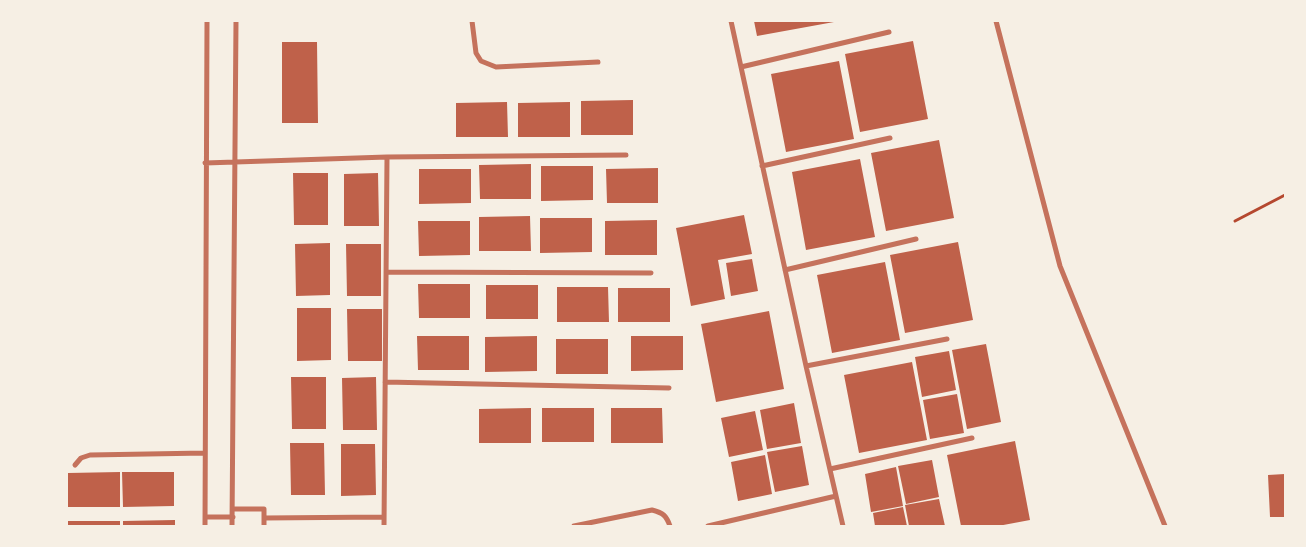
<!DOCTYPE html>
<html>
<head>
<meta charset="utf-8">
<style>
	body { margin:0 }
	#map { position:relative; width:1306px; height:547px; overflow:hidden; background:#f6efe4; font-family:"IBM Plex Sans",sans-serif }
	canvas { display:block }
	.frame { position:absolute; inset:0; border:22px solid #f6efe4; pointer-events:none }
</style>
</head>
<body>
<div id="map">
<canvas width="1306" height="547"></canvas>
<div class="frame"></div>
</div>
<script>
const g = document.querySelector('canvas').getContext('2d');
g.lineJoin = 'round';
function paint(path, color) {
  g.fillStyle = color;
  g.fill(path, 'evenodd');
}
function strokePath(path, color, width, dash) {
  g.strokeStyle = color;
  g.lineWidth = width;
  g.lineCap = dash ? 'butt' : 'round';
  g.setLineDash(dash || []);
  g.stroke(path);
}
paint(new Path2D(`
	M754,21H834V22L757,36Z
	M913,41L928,119L860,132L845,54Z
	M282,42H317L318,123H282Z
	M839,61L854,139L786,152L771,74Z
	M633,100V135H581V101Z
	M507,102L508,137H456V103Z
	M570,102V137H518V103Z
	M939,140L954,218L886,231L871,153Z
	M860,159L875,237L806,250L792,172Z
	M531,164V199H480L479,165Z
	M541,166H593V200L541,201Z
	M658,168V203H607L606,169Z
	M419,169H471V203L419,204Z
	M293,173H328V225H294Z
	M378,173L379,226H344V174Z
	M744,215L752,254L718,260L725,299L691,306L676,228Z
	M530,216L531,251H479V217Z
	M540,218H592V252L540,253Z
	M657,220V255H605V221Z
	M418,221H470V255L419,256Z
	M958,242L973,320L905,333L890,255Z
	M330,243V295L296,296L295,244Z
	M346,244H381V296H347Z
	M752,259L758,291L731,296L726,263Z
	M885,262L900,340L832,353L817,275Z
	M418,284H470V318H419Z
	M486,285H538V319H486Z
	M557,287H608L609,322H557Z
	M618,288H670V322H618Z
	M297,308H331V360L297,361Z
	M347,309H382V361H348Z
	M769,311L784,389L716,402L701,324Z
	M417,336H469V370H418Z
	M537,336V371L485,372V337Z
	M631,336H683V370L631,371Z
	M556,339H608V374H556Z
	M986,344L1001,422L967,429L952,350Z
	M949,351L956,390L922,397L915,357Z
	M912,362L927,440L859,453L844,375Z
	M291,377H326V429H292Z
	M376,377L377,430H343L342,378Z
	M957,394L964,433L930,439L923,400Z
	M794,403L801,443L767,449L760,410Z
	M531,408V443H479V409Z
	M542,408H594V442H542Z
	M611,408H662L663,443H611Z
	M755,411L763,450L729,457L721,418Z
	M1015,441L1030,520L998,526H961L947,455Z
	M290,443H324L325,495H291Z
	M341,444H375L376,495L341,496Z
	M802,446L809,485L775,492L767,452Z
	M765,455L772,494L738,501L731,462Z
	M932,460L939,497L906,504L898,466Z
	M896,467L903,506L871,512L865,474Z
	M120,472V507H68V473Z
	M122,472H174V506L123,507Z
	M1285,474V517H1270L1268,475Z
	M939,499L945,526H909L905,505Z
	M903,507L907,526H875L873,513Z
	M175,520V526H123V521Z
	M68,521H120V526H68Z`), '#bf614a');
strokePath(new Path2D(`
	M1235,221L1285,195`), '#b5482f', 3);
strokePath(new Path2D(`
	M472,21L476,53L481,61L496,67L598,62
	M731,21L806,366L843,526
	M996,21L1060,266L1165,526
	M741,67L889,32
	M205,163L387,157L626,155
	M762,166L890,138
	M785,270L916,239
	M386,272L651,273
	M806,366L947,339
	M385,382L669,388
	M75,465L81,458L90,455L205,453
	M830,469L972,438
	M233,509H264V526
	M205,517H233
	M264,518L384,517
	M205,526L207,21
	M232,526L236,21
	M384,526L387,157
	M574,526L652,510C663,513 666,515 670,526
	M708,526L836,496`), '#c5725c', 5);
</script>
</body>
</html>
